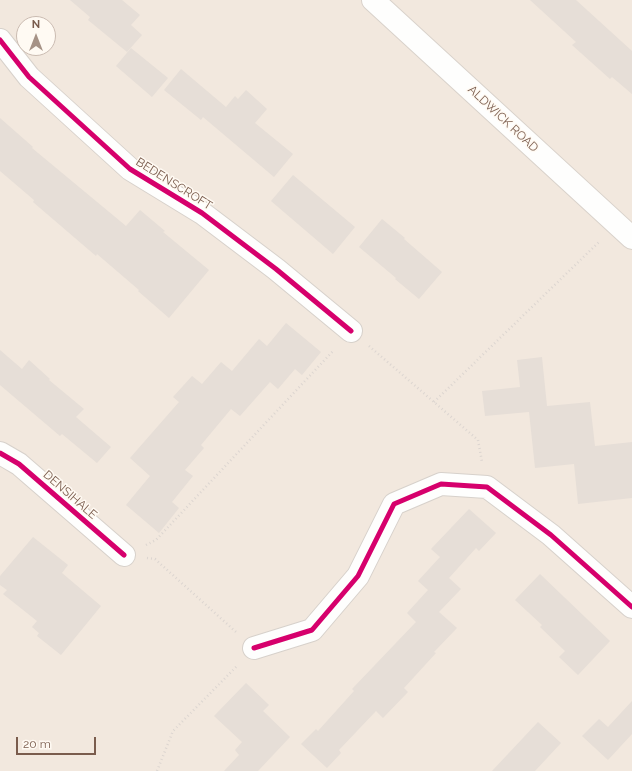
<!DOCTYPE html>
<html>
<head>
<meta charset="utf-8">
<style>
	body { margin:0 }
	#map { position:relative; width:632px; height:771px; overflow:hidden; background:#f9f5f0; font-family:Raleway,sans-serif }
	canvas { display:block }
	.north { position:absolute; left:16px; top:16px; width:40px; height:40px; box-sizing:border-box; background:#fffaf3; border:1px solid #cabbb1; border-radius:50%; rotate:0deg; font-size:11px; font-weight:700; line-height:16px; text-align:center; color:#7a5c4d }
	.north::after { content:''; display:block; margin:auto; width:14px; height:18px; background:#a69286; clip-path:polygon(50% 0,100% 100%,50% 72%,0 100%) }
	.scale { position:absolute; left:16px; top:737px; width:80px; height:18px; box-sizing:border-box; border:2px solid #7a5c4d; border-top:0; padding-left:5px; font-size:12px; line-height:14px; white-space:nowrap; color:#7a5c4d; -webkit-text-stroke:3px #fffaf3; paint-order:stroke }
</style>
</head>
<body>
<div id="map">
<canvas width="632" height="771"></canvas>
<div class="north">N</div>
<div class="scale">20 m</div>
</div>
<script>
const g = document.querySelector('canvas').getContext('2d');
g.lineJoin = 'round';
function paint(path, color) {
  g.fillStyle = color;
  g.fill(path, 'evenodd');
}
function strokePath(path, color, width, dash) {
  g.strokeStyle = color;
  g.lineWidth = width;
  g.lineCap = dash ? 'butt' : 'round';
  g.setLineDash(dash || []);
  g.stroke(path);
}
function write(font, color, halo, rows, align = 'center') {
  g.font = font + ' Raleway,sans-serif';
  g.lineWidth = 3;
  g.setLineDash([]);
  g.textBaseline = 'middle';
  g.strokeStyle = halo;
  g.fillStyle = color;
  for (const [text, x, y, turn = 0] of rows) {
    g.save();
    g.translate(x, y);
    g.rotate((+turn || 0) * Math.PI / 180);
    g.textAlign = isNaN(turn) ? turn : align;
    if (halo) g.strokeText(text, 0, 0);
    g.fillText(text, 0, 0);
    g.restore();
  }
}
paint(new Path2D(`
	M0,0H632V771H0ZM24,24H48V48H24Z`), '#f2e8de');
paint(new Path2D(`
	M70,0H122L140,15L131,25L142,35L127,52L88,20L90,17Z
	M530,0H576L632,51V94L612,77L610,79L572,45L576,42Z
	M131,48L168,78L152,97L116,66Z
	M181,69L226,107L235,96L238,99L246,90L267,109L255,123L293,154L274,177L203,117L201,120L164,90Z
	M0,118L33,147L32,148L126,226L140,210L165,231L163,232L209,270L169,318L138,291L139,290L97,254L96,256L33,202L34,200L0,171Z
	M293,175L355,227L333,254L271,201Z
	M382,219L405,238L404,239L442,272L419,299L395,279L396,278L359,247Z
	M286,323L321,352L302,375L295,369L278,389L270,382L240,416L231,409L201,445L204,448L185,470L193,476L172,502L179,508L159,533L126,505L150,476L130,458L179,402L173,397L192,376L202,384L221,362L232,371L259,339L267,346Z
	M0,350L22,369L29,360L50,379L49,380L84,409L76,417L111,447L97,463L62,434L60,436L0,385Z
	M542,357L547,406L590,402L595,446L632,442V498L578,504L574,464L535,468L529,412L485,416L482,391L520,387L517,360Z
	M469,509L496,533L479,551L476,548L449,578L461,589L439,612L457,628L434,652L436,653L404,688L408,692L383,718L376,711L339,750L341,753L327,768L301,744L316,729L318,731L354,691L352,689L416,622L407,613L428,590L418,581L440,557L431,549Z
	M33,537L68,565L62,573L101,606L61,655L37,636L39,633L32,627L37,621L3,594L7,590L0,585V576Z
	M540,574L610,641L578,675L559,657L565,651L540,627L542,625L515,600Z
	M246,683L269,705L263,711L290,737L258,771H224L239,755L235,750L242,742L214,716Z
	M632,701V734L608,760L582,736L599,719L608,727Z
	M538,722L561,743L535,771H492Z`), '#e6ded7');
const street = new Path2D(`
	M0,40L29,77L130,169L202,213L276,269L351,331
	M0,453L19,464L124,555
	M254,648L312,630L358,576L394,504L441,484L487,487L551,535L632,607`);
const secondary = new Path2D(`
	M373,0L632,238`);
strokePath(street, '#d7d1cb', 24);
strokePath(secondary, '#d9d2cb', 24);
strokePath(new Path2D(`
	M369,346L478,440L482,462
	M434,402L600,241
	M146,545L156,540L334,350
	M147,558L155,559L236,632
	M157,771L173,731L238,665`), '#dcd5d0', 2.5, [1, 3]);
strokePath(street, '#fefefd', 22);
strokePath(secondary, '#fefefd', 22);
strokePath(new Path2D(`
	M0,40L29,77L130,169L202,213L276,269L351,331
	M0,453L19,464L124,555
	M254,648L312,630L358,576L394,504L441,484L487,487L551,535L632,607`), '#d6006c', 5);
write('12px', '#7a5c4d', '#fffaf3', [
	["ALDWICK ROAD",503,119,43],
	["BEDENSCROFT",174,184,32],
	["DENSIHALE",70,495,41]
]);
</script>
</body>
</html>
